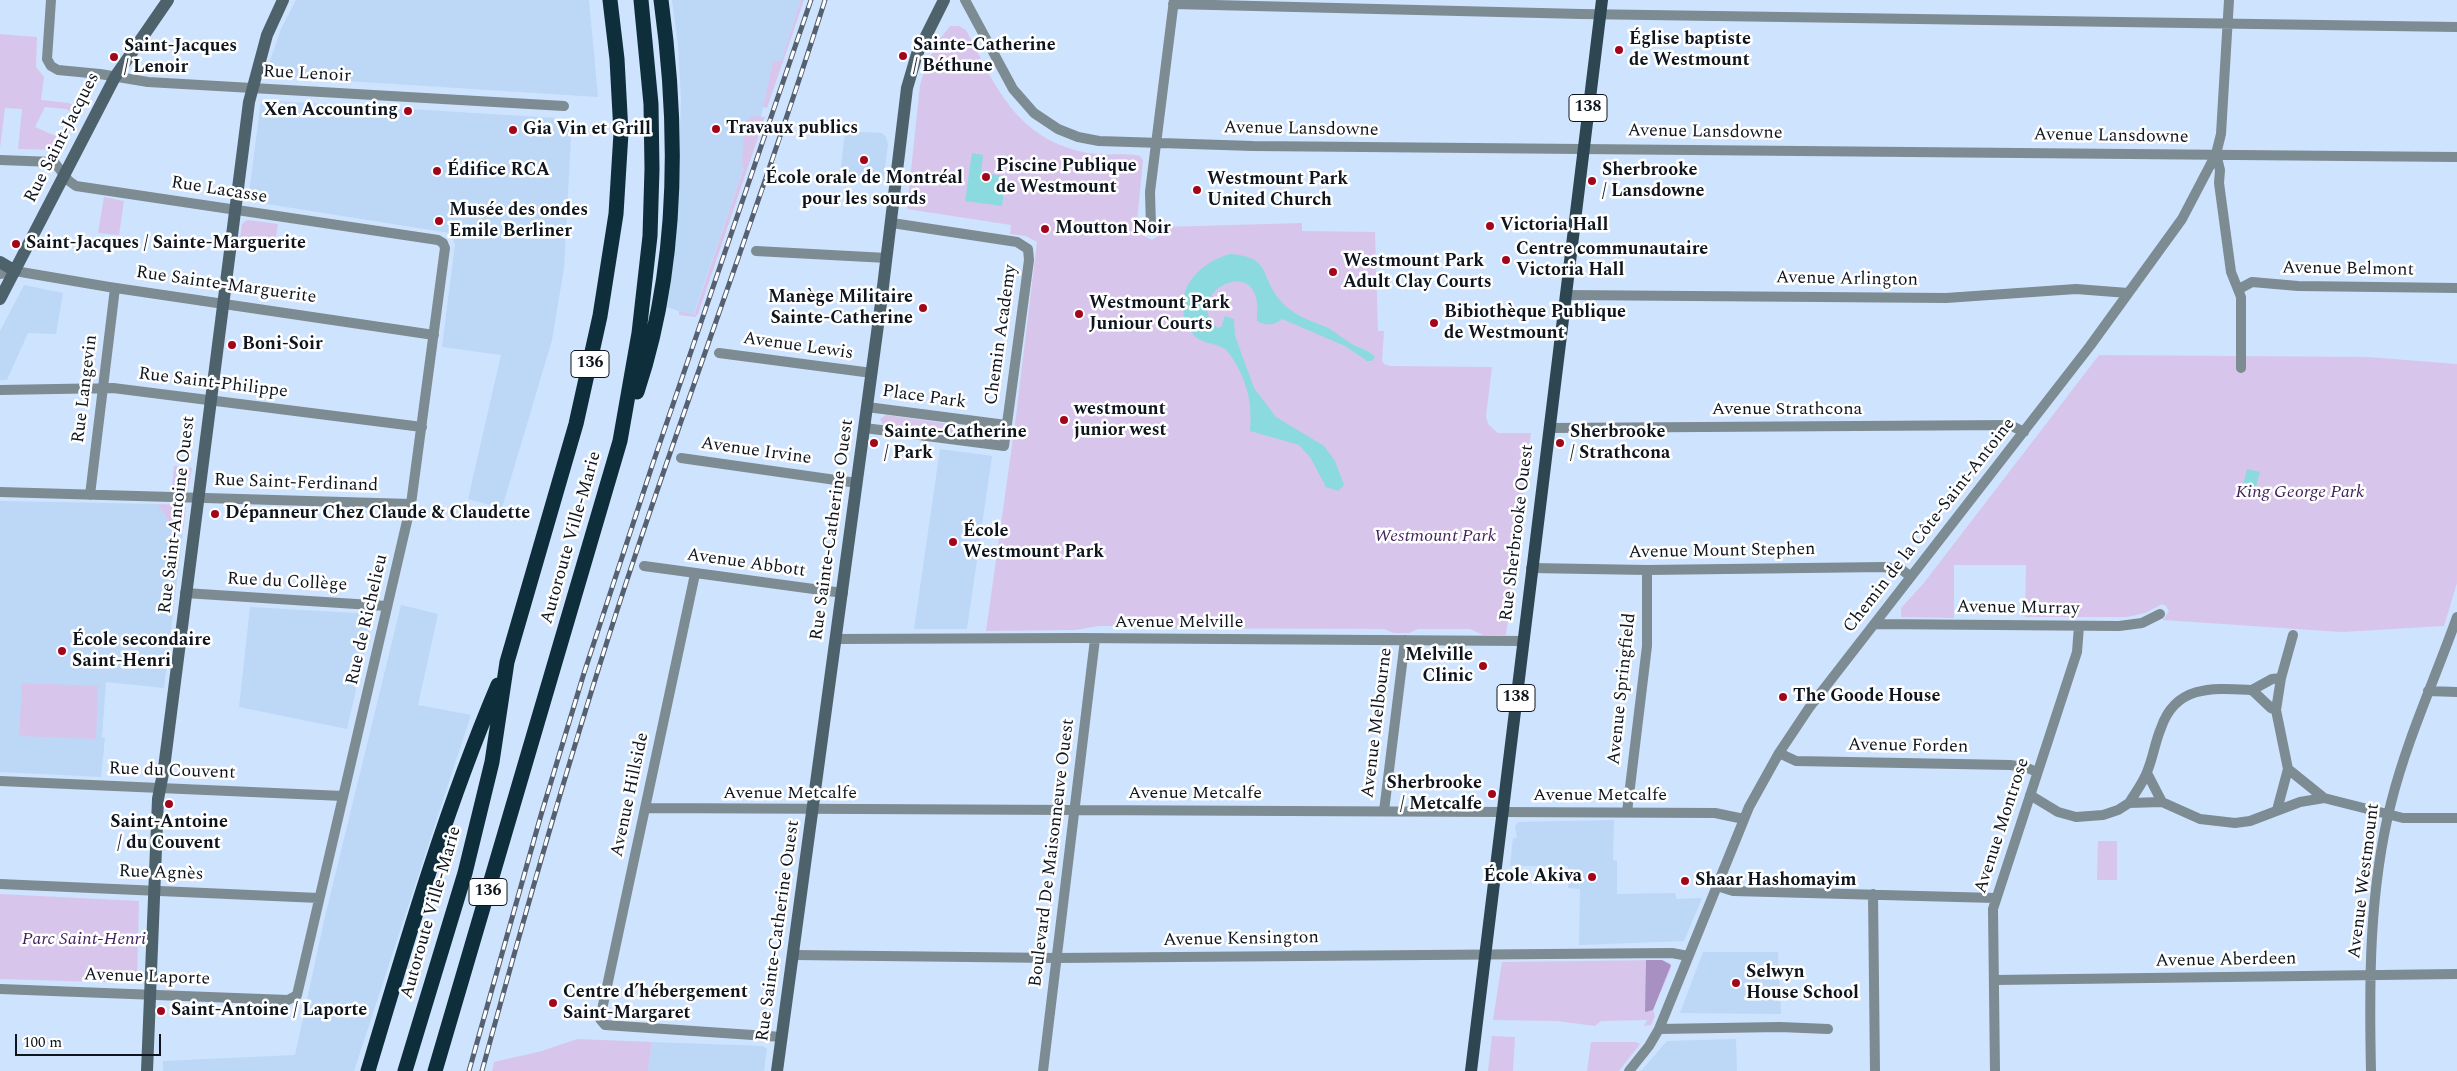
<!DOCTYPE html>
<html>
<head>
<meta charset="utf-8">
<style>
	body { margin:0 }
	#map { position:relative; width:2457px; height:1071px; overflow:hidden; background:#cee3fe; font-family:Spectral,serif }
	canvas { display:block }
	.scale { position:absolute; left:15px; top:1034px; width:146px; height:22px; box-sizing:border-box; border:2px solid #0e151e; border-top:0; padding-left:6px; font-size:15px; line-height:18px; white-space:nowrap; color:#0e151e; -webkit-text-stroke:4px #fff; paint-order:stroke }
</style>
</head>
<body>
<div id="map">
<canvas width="2457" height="1071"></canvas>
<div class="scale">100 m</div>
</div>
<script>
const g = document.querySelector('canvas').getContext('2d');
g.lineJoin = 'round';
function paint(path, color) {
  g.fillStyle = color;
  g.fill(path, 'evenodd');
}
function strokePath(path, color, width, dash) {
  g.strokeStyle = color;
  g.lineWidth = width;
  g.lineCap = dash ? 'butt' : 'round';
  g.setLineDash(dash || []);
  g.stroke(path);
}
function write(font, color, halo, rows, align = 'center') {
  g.font = font + ' Spectral,serif';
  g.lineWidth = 5;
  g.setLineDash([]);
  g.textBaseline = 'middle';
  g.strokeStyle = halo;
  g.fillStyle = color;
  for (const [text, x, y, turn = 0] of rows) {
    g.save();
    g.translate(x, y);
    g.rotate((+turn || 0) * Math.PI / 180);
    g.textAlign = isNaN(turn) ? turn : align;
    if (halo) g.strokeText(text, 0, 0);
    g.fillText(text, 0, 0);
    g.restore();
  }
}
paint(new Path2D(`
	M296,0H589L598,97L284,77L283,79L264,78L281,29Z
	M672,0H801L781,61L773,62L761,117L693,316L667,307L676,240L681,99L678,45Z
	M261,100L572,119L564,268L552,340L502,508L468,499L501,355L442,347L455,244L450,233L248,201Z
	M845,131L882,133L886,137L888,144L883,183L841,178L840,176Z
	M24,285L63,293L56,334L28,333L7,380H0V331Z
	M940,449L992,456L967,629H914Z
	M0,501L157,504L171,524L183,531L164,688L106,682L102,737L105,738L101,777L0,772Z
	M401,605L438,614L418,705L471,715L354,1071H163V1061L295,1055L324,921Z
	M250,607L373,614L347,729L239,707Z
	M1614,820L1613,860L1617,861V894L1675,893L1677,899L1702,898L1684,941L1579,945L1580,889L1568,888V866H1510L1513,838H1517L1515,827L1518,822Z
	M1703,952H1778L1781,1014L1680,1013Z
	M1736,1039L1737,1071H1641L1667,1041Z
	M652,1042L763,1046L767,1049L764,1071H648Z`), '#bdd7f7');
paint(new Path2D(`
	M801,0H804L767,108L763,107L773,61H781Z
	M950,26H959L966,30C995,85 1015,137 1083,152C1102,157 1122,152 1140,156L1143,160L1136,232L1152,240L1161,234L1163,227L1302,223V231L1375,232L1378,331H1384L1382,360L1384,364L1390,366L1492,367L1486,416L1488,424L1498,433H1531L1506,635H1483L1470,629H1418L1409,633H1394L1384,629L1125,628V626H1099L1075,630L986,631L1015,424L1037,242L1026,236L1010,234L1011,225L907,209L920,85L926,65L936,46L938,47L942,42L939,40Z
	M0,34L37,37L36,67L44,77L41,100L69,103L83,110L80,116L66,109L45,107L35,127L67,141L61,150L18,149L22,109L5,108L0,148Z
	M751,116L765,117L698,314L695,317L679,315V311L694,315L744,167H742L744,128L747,127V121Z
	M104,197L124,201L119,235L98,233Z
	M247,220L278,224L275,243L240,238L242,224Z
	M2099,355L2367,357L2457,364V583L2444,626L2342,632L2163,620L2169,611L2166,606L2162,604L2145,613L2127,617H2025L2026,565H1954V618L1901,617V608L1923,584Z
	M886,415L995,430L998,436L993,440L883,425L880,419Z
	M174,466L192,468L188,486L172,487Z
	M157,504L184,505L186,507L183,531L171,524Z
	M22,683L98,686L96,739L19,736Z
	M2098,841H2117V880H2097Z
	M0,894L139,901L137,981L135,983L0,979Z
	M1662,960L1670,963L1671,968L1653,1010L1655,1016L1651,1025L1644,1026L1647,1020L1601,1021L1595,1026L1557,1021L1493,1020L1502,962Z
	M1492,1036L1515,1037L1513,1071H1488Z
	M577,1039L652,1042L648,1071H492L494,1062L542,1051Z
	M1591,1042H1636L1640,1044L1619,1071H1587Z`), '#d8c5ec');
paint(new Path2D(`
	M1646,960H1662L1671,965L1653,1010L1645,1012Z`), '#a990c3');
paint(new Path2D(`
	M972,153L983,155L981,173L1006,176L1002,206L965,201Z
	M1230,254C1272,257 1260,277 1280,300C1292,315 1309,320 1326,327C1335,331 1343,339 1352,344C1360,349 1368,349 1375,357L1372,361H1367L1345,346L1282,319C1274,326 1266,326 1257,321C1257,313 1258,305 1256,298C1247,259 1182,298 1218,328L1221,327L1225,316L1234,319L1235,336L1254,388L1276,417L1324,446L1335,461L1344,485L1338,491L1326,487L1310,457L1299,445L1250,431C1253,402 1246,376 1228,352C1221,343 1207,345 1197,338C1192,334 1187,325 1185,319C1175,287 1201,262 1230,254Z
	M2247,469L2260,472L2253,497L2241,494Z`), '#8bdadf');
strokePath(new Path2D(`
	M51,0L47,59L51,66L58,70L100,74L148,82L564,106
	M965,0L1013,89L1034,113L1058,129L1078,137L1099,141L1253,146L2457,157
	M1173,4L1581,14L2457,27
	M2216,154L2220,170L2219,183L2231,272L2241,297V368
	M0,160L54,162L69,181L76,186L438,240L443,243L445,248L411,504L297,995L288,1000L0,989
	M1151,227L1150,192L1174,0
	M756,251L887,258
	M0,274L15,271L109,287L434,335
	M2239,289L2252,282L2298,286L2457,288
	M1565,295L1946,298L2076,289L2128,293
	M719,353L872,373
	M0,390L113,388L422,427
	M867,407L1006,425
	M865,428L1004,446L1029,260L1028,249L1017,242L892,223
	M1549,428L2010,425L2024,432
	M681,458L857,483
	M0,492L411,504
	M90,495L115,288
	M644,566L843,593
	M1531,568L1647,570L1884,567L1902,570L1910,576
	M695,574L600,1019L605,1025L782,1037
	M185,593L387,606
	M1874,624L2119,626L2142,623L2160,614
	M836,639L1077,638L1522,641
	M2252,690L2272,679L2281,678
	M2428,691L2457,692
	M2276,710L2281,678L2293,635
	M1779,753L1796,761L2010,765L2025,767L2037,772
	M2147,773L2162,802
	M0,781L343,796
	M2030,795L2058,812L2076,817L2103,815L2118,810L2129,803L2162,802L2200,819L2235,823L2250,821L2300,802L2324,798L2403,818H2457
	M2129,803C2135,793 2143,783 2147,772C2153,758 2155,742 2161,728C2176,684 2214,688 2252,690L2271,708L2276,710L2288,769L2324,798
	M645,808L1715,813L1744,819
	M2277,810L2288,769
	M1384,811L1405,640
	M1627,812L1647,646V570
	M0,884L319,898
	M1717,886L1733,891L1995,898
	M1873,894L1875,1071
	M794,955L1056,958L1672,953L1688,956
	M1995,980L2457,974
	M1659,1029L1780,1027L1828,1029
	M1043,1071L1095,639
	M1629,1071L1649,1046L1659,1029L1749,807L1779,753L1809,708L2090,346L2182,219L2216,154L2221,134L2229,0
	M1995,1071L1993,909L2077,652L2079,626
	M2371,1071C2369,981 2369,891 2391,803C2407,739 2435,679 2457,617`), '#7d8b92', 10);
strokePath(new Path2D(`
	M0,262L15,271
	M0,299L115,77L168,0
	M147,1071L158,799L164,768L249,102L267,35L283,0
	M777,1071L881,303L907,88L917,54L944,0`), '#4e626c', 12);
strokePath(new Path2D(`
	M1471,1071L1602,0`), '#2d4651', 12);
strokePath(new Path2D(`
	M637,392C679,266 679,130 661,0
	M368,1071C407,940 445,810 498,685
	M405,1071L465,873L492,762L507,662L576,424L600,316L616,214L621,133L617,59L610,0
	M435,1071L620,441L639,333L650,236L652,169L651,104L641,0`), '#0f2e3b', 15);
const rail = new Path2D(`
	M469,1071L541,815L584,673L653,463L811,0
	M482,1071C529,898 578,726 635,556C697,370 766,187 825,0`);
strokePath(rail, '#556171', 5);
strokePath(rail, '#fff', 3, [9]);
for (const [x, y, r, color] of [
	[1619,50,5,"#a3061a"],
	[903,56,5,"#a3061a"],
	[114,57,5,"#a3061a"],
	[408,111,5,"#a3061a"],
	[716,129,5,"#a3061a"],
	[513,130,5,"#a3061a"],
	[864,160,5,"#a3061a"],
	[437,171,5,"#a3061a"],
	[986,177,5,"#a3061a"],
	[1592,181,5,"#a3061a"],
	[1197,190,5,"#a3061a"],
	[439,221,5,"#a3061a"],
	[1490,226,5,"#a3061a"],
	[1045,229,5,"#a3061a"],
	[16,244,5,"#a3061a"],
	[1506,260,5,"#a3061a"],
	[1333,272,5,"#a3061a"],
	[923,308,5,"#a3061a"],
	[1079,314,5,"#a3061a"],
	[1434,323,5,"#a3061a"],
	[232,345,5,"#a3061a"],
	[1064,420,5,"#a3061a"],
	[874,443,5,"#a3061a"],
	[1560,443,5,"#a3061a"],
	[215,514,5,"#a3061a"],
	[953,542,5,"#a3061a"],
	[62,651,5,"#a3061a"],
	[1483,666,5,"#a3061a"],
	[1783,697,5,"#a3061a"],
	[1492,794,5,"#a3061a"],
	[169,804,5,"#a3061a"],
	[1592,877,5,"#a3061a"],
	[1685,881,5,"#a3061a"],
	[1736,983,5,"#a3061a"],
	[553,1003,5,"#a3061a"],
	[161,1011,5,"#a3061a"]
]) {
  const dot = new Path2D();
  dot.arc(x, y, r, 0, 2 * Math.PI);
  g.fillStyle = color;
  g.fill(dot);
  strokePath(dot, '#fff', 2);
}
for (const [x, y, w] of [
	[1588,108,38],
	[590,364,38],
	[1516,698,38],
	[488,892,38]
]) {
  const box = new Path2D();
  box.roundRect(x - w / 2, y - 13.5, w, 27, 4);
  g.fillStyle = '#fff';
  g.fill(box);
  strokePath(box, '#0e151e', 1);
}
write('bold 16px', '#0e151e', null, [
	["138",1588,108],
	["136",590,364],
	["138",1516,698],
	["136",488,892]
]);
write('bold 18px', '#0e151e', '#fff', [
	["Église baptiste",1629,40],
	["de Westmount",1629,61],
	["Sainte-Catherine",913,46],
	["/ Béthune",913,67],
	["Saint-Jacques",124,47],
	["/ Lenoir",124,68],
	["Xen Accounting",398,111,"right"],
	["Travaux publics",726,129],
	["Gia Vin et Grill",523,130],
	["Piscine Publique",996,167],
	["de Westmount",996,188],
	["Édifice RCA",447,171],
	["Sherbrooke",1602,171],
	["/ Lansdowne",1602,192],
	["École orale de Montréal",864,179,"center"],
	["pour les sourds",864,200,"center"],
	["Westmount Park",1207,180],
	["United Church",1207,201],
	["Musée des ondes",449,211],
	["Emile Berliner",449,232],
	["Victoria Hall",1500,226],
	["Moutton Noir",1055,229],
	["Saint-Jacques / Sainte-Marguerite",26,244],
	["Centre communautaire",1516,250],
	["Victoria Hall",1516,271],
	["Westmount Park",1343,262],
	["Adult Clay Courts",1343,283],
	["Manège Militaire",913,298,"right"],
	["Sainte-Catherine",913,319,"right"],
	["Westmount Park",1089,304],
	["Juniour Courts",1089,325],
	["Bibiothèque Publique",1444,313],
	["de Westmount",1444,334],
	["Boni-Soir",242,345],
	["westmount",1074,410],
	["junior west",1074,431],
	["Sainte-Catherine",884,433],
	["/ Park",884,454],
	["Sherbrooke",1570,433],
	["/ Strathcona",1570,454],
	["Dépanneur Chez Claude & Claudette",225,514],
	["École",963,532],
	["Westmount Park",963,553],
	["École secondaire",72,641],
	["Saint-Henri",72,662],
	["Melville",1473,656,"right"],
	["Clinic",1473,677,"right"],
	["The Goode House",1793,697],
	["Sherbrooke",1482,784,"right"],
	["/ Metcalfe",1482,805,"right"],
	["Saint-Antoine",169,823,"center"],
	["/ du Couvent",169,844,"center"],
	["École Akiva",1582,877,"right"],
	["Shaar Hashomayim",1695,881],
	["Selwyn",1746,973],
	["House School",1746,994],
	["Centre d’hébergement",563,993],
	["Saint-Margaret",563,1014],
	["Saint-Antoine / Laporte",171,1011]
], 'left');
write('18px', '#0e151e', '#fff', [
	["Rue Lenoir",307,75,3],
	["Avenue Lansdowne",1301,130,1],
	["Avenue Lansdowne",1705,133,1],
	["Avenue Lansdowne",2111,137,1],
	["Rue Saint-Jacques",63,138,-63],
	["Rue Lacasse",219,191,9],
	["Avenue Belmont",2348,270,1],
	["Avenue Arlington",1847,280,1],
	["Rue Sainte-Marguerite",226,286,8],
	["Chemin Academy",1002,335,-82],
	["Avenue Lewis",798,347,8],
	["Rue Saint-Philippe",213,384,7],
	["Rue Langevin",86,389,-83],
	["Place Park",924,398,8],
	["Avenue Strathcona",1787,410],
	["Avenue Irvine",756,452,8],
	["Rue Saint-Ferdinand",296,484,2],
	["Rue Saint-Antoine Ouest",178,515,-83],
	["Chemin de la Côte-Saint-Antoine",1930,526,-52],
	["Rue Sainte-Catherine Ouest",833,530,-82],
	["Rue Sherbrooke Ouest",1518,533,-83],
	["Autoroute Ville-Marie",572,538,-74],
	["Avenue Mount Stephen",1722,552,-1],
	["Avenue Abbott",746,564,8],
	["Rue du Collège",287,583,3],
	["Avenue Murray",2018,609,1],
	["Rue de Richelieu",368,620,-77],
	["Avenue Melville",1179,623],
	["Avenue Springfield",1623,689,-84],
	["Avenue Melbourne",1378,723,-83],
	["Avenue Forden",1908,747,1],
	["Rue du Couvent",172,772,2],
	["Avenue Metcalfe",790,794],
	["Avenue Metcalfe",1195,794],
	["Avenue Hillside",631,795,-78],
	["Avenue Metcalfe",1600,796],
	["Avenue Montrose",2003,826,-72],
	["Boulevard De Maisonneuve Ouest",1053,853,-83],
	["Rue Agnès",161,874,2],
	["Avenue Westmount",2365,881,-83],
	["Autoroute Ville-Marie",432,913,-74],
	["Rue Sainte-Catherine Ouest",779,931,-82],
	["Avenue Kensington",1241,940,-1],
	["Avenue Aberdeen",2226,961,-1],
	["Avenue Laporte",147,978,2]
]);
write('italic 18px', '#3f1e5b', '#fff', [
	["King George Park",2300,493],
	["Westmount Park",1435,537],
	["Parc Saint-Henri",84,940]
]);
</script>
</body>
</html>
